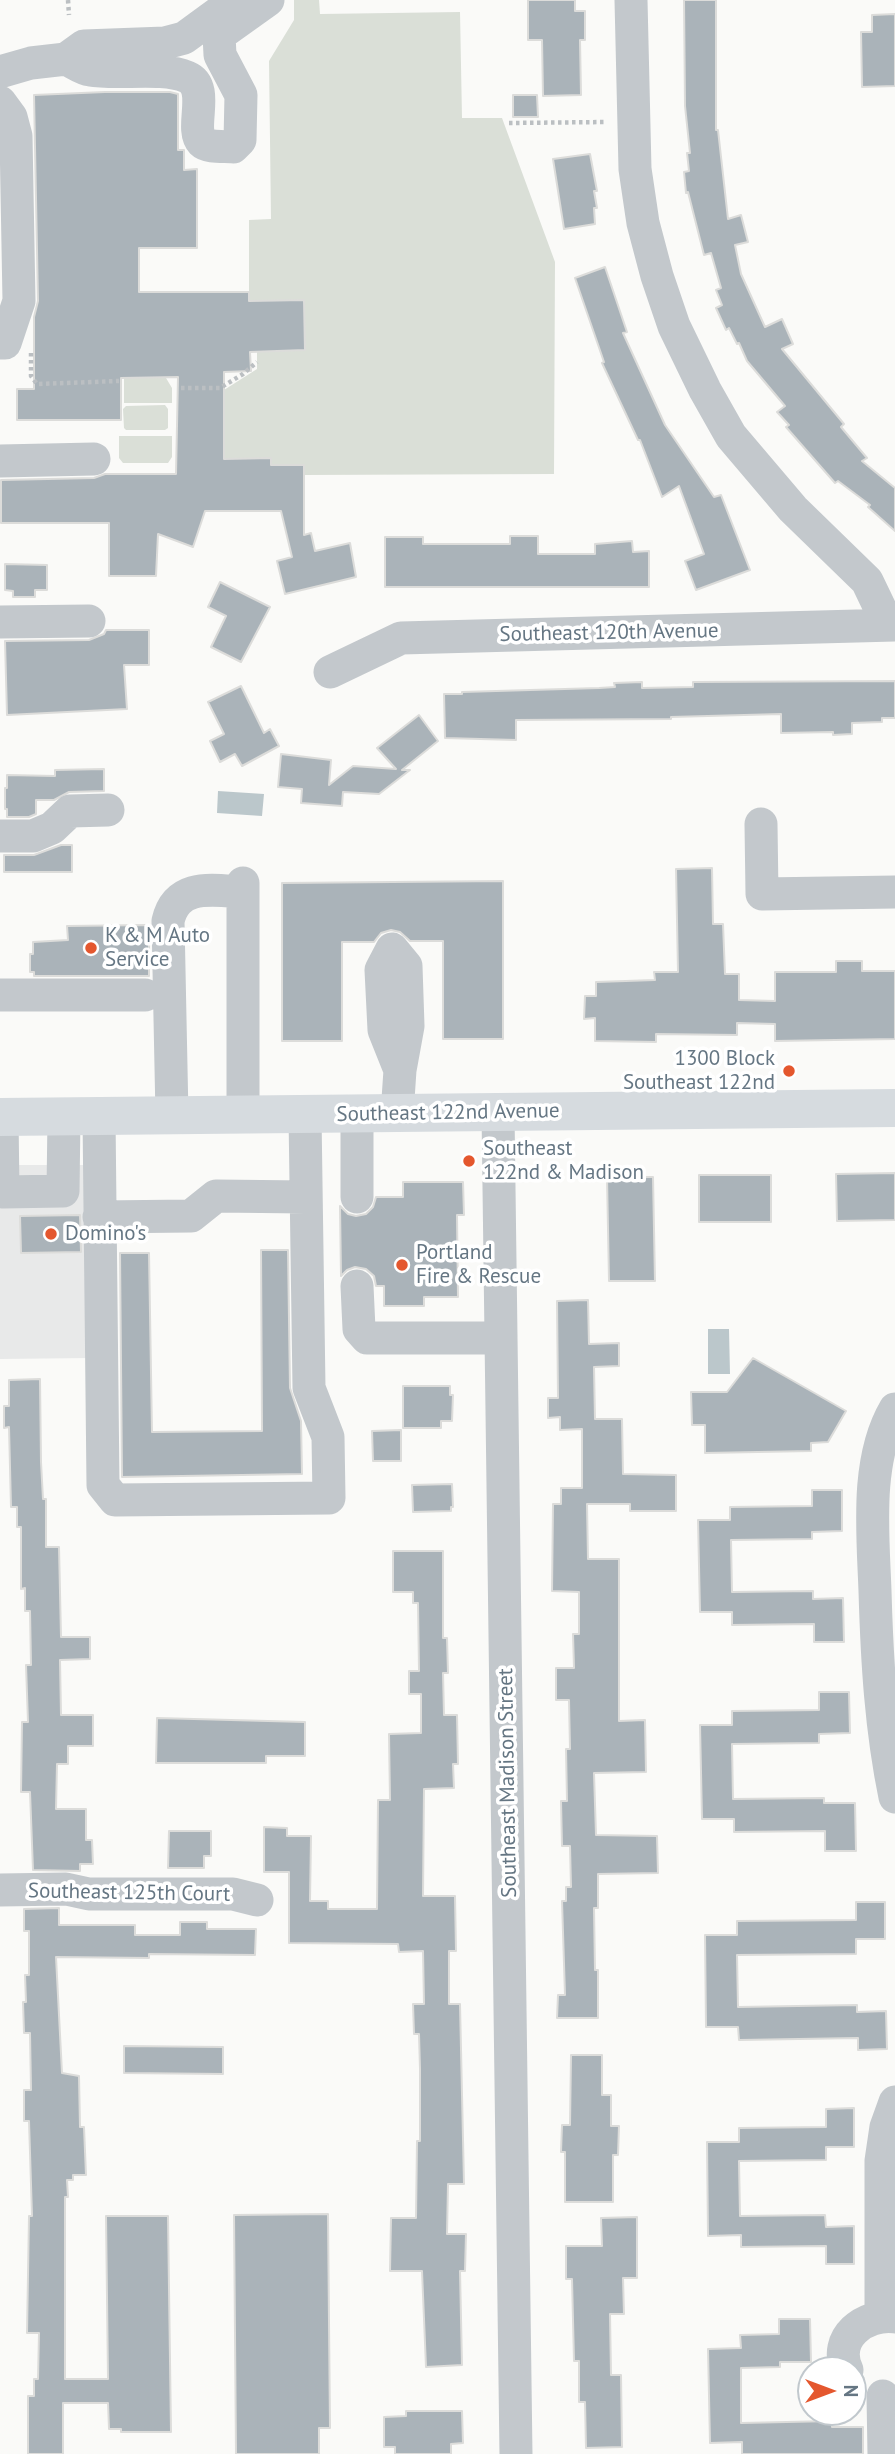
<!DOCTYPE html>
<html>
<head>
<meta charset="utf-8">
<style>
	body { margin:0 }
	#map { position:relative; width:895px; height:2454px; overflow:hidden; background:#fafaf8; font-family:"PT Sans",sans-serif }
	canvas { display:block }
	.north { position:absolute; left:797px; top:2356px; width:70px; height:70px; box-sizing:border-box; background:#fff; border:2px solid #c1c8cd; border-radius:50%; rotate:90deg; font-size:19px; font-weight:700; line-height:28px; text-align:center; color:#657683 }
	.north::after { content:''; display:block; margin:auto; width:24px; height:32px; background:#e4572e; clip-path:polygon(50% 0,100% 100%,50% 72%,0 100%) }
</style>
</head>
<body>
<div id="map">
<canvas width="895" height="2454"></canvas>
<div class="north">N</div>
</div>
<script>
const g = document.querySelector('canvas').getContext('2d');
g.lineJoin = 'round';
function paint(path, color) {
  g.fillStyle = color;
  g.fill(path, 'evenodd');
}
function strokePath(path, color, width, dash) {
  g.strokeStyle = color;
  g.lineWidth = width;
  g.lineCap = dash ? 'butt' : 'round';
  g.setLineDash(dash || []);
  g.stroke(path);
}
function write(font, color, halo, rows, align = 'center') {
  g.font = font + ' "PT Sans",sans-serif';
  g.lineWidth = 7;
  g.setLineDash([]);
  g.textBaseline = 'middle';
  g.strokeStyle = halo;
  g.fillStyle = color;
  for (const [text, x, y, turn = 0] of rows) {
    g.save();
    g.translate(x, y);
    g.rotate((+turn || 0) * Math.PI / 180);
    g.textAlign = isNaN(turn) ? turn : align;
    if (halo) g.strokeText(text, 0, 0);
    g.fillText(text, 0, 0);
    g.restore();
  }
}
paint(new Path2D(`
	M0,1165H89L90,1358L0,1359Z`), '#e8e9e9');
paint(new Path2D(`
	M294,0H319L320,14L460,12L462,118H502L555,262L554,474L304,475V465H271L270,458L224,459V390L257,369V351L305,350L304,300L249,301V220L271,219L269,61L294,20Z
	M124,378H166L172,388V403H124Z
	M165,405L168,409V428L165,430H126L124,428L123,409L126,406Z
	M119,436H172V457L168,463H123L119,458Z`), '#dadfd7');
paint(new Path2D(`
	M218,791L264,794L262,816L217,813Z
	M729,1329L730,1374H708V1329Z`), '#bbc7cb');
const building = new Path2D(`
	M528,0H575V11H585V40H580L581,95L543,96L542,40H528Z
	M684,0H716V130H718L728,219L741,215L748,242L735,245L741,274L765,327L782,319L793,344L782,349L844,424L841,427L867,458L862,461L895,488V531L868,507L870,505L838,481L835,483L786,427L789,425L777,412L785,406L747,361L739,343L737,344L729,328L726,330L716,308L722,305L716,290L721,288L711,253L704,255L688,192L686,193L684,172L689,171L687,153H690L685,106Z
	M895,14V86L862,87L861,32H872V15Z
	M105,92H170L178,94V150H184V170L197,169V248H139V292H249V301L304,300L305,350L250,352L251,371L224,372V459L271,458V465H304V535L311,533L315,551L350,543L356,577L285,594L277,561L292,557L281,511H205L193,547L158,534L156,576H109V523H1V480L94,478L105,474H176L178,377L121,378V420H17V389H34V317L38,301L34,95Z
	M513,95H537L538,117H513Z
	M590,154L597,191H594L597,208H594L595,224L564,229L553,159Z
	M605,267L627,332L623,333L665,425L714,497L721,495L750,570L696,590L685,561L704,554L679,486L662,497L640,440H638L602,363L604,362L575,278Z
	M510,536H538V554H595V544L632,541L633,552L649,551V587H385V537H423V544H510Z
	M5,564L47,565V590H35V597H13V591L5,590Z
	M220,582L270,607L241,662L211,647L226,616L208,607Z
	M106,630H149V665H124L127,709L7,715L5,641L89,640L104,634Z
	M895,681V718H882V722L852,723V734L833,735V732L781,733V714L671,717V719L516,720V740L445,738L444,694H462V692L599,688L615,687L614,683L642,682V688L693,687V682Z
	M241,686L264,733L270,729L279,746L242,766L235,754L220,762L210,741L224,734L208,702Z
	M419,715L438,741L402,770H410L379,794L343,792L342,806L301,803L302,789L278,787L281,754L331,760L329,785L353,766L396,769L377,748Z
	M104,769V791L69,792L54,800H36V814L29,817H7V809H5V788H7V775L55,776V770Z
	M61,845H72V872H4V855H34Z
	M712,868L713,924H723L725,974H739V1000L775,1001V972H836V961H862V971H895V1039L775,1041V1024L737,1023V1035L656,1034V1042L595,1041V1018L584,1019L585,996H596V982L655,980L654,972H678L676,869Z
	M503,881V1039H443V941H410L400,932L391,930L381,933L374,942H342V1041H282V883Z
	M149,925V976H34V972H30V954H33V942L68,940L67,926Z
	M895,1173V1220L837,1221L836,1174Z
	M699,1175H771V1222H699Z
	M607,1177H653L655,1281H609Z
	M403,1182H463L464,1215H457L458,1297H424V1306H384V1286H376L374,1276L366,1269L355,1267L347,1270L341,1276L340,1206L348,1214L356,1216L366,1214L373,1207L376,1197H403Z
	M80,1215L81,1252L21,1253L20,1216Z
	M261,1250H288L290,1388L301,1421L302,1474L122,1477L120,1253H149L152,1432L262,1431Z
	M588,1300L589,1344L619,1343V1366L594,1367L595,1419H622L623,1474L676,1475V1511H630V1504H587L588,1559H619V1721L645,1720L646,1772L594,1773L596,1835L657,1836L658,1873L598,1874V1908H594L595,1970H598V2018H557L558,1995H565L562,1901H566V1887H571L570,1846H562L561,1801H567L566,1749H570L569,1700H556V1668H574L573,1634H579V1592L552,1591L553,1504H561V1488H582V1429L560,1430V1417L548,1418V1398H558L557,1301Z
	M753,1358L846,1411L828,1442L811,1443V1451L705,1453V1425H692L691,1392H727Z
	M40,1379L41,1462L43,1499H46V1547H59L61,1637H90V1659L60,1660L61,1715H93V1746H68V1764H57L56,1809H86V1840H92L93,1864H80V1871L33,1870L30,1792H21L22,1722H28L26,1665H31L30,1611H25V1588L21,1589V1527H17V1507H11L9,1427L4,1428V1406H9V1380Z
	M403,1386H450V1395H453L452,1421H441V1428H403Z
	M401,1430V1461H373L372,1431Z
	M452,1484L453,1507H451V1511L413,1512L412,1485Z
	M812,1490H842V1531L812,1532V1539L731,1540L732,1592L813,1591V1599L843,1598L844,1642H814V1624L732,1625V1612H700L698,1520H730V1507L812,1506Z
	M393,1551H443V1638H447L448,1673H443L444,1715H457L458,1764H453L454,1788L424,1789L423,1896H455L456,1951H449V2004H460L464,2184H448L447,2234H466L465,2271H460L462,2365L426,2367L422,2271H390L391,2218H416L417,2141H420V2069L419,2034H414L413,2004H424L423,1951L399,1952L398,1944L289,1943V1872H264V1827L287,1828V1836H311L310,1901H328V1909H377L378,1800H390L389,1734L421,1733V1694H409V1671H419L418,1603H413V1592H393Z
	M819,1692H849L850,1733L819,1734V1743L732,1744L733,1799L824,1798V1803H855L856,1851H825V1831L734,1832V1819H702L700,1725H732V1711L819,1710Z
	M157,1718L305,1722V1756H266V1763H156Z
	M169,1831H211V1856H204V1868H168Z
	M856,1902H885V1939H856V1954L737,1955L738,2007L857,2005V2012L886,2011L887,2049L858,2050V2038L739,2040L738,2027H706L705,1935H737V1921L856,1920Z
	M59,1908V1925H135V1935H180V1922H207V1929H256L255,1955L149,1954V1958L56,1957L62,2073L79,2076L80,2127H84L86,2175H73V2180H67L68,2197H65V2379H108L106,2216H168L171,2432H121V2429H109L108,2403H63V2454H28V2396H34V2379H38L39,2333H27L29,2216H32L29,2121H24V2090H31L30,2033H24L23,2002H26L25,1975H29V1931H24V1909Z
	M124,2046L223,2047V2074L124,2073Z
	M571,2055H602V2095H611V2126H619L618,2155H613V2202H565V2152H561L562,2125H570Z
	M854,2108V2147H826V2160L739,2161L740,2216L825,2215L826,2227L854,2226V2264H826V2246L741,2247V2235L708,2236L707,2142H739V2128L826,2127V2109Z
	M328,2214L330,2428H319V2454H236L234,2215Z
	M637,2217V2278H623L624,2314H610L611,2375H621L622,2447L586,2448L585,2402H579V2361H574L572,2279H566V2246H602L601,2218Z
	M779,2319H810L811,2362H780V2367L741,2368V2423L832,2421V2427H863V2454H742V2442L710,2443L708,2349L741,2348L740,2335L779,2334Z
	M406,2411H462L463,2443L451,2444V2454H395V2447H384V2417L406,2416Z`);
paint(building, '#aab3b9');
strokePath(building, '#dcdcda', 2);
strokePath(new Path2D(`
	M68,0L69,15
	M509,123L607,122
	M31,353V376L37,384L119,381
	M181,388H220L243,374L257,362`), '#bbbfc2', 4.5, [3.5, 3.5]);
strokePath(new Path2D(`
	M631,0L635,169L643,223L657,276L674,326L705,390L731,436L793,509L867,581L888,625
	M66,59C73,62 82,69 90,70C118,75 162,66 187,77C211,87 189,128 202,142C208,148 225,146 233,147L240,140L241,95L220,55L219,35L268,0
	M0,72L31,63L66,59L84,46L165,43L184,38L232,3
	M0,102L11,117L16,136L19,301L5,343H0
	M0,461L94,459
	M0,622L89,621
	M330,672L401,638L895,625
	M761,824L762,894L895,892
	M0,836H33L52,828L70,811L108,810
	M243,883V1115
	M0,995H145
	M498,1113L516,2454
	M357,1114V1197
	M397,1114L400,1070L408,1026L406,966L392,949L381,970L384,1030L400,1070
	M99,1116L103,1485L115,1500L329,1498L328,1437L309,1388L305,1115
	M172,1116L168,921C177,883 211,890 243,892
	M2,1117L3,1192L63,1191L64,1117
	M99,1217L191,1216L216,1196L306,1197
	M357,1286L359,1329L367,1338H501
	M895,1409C865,1460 873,1534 875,1591C877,1661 881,1729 895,1797
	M0,1890L66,1889L89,1894H233L257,1900
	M881,2315V2161L886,2127L895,2102
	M847,2370C832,2338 865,2313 895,2317
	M883,2396L884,2454`), '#c3c8cc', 33);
strokePath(new Path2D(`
	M0,1117L895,1108`), '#d6dbdf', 38);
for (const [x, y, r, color] of [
	[91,948,7,"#e4572e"],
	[789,1071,7,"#e4572e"],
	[469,1161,7,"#e4572e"],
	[51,1234,7,"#e4572e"],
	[402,1265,7,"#e4572e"]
]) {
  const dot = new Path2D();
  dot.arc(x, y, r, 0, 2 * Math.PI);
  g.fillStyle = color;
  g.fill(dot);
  strokePath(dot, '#fff', 2.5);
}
write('21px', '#657683', '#fff', [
	["Southeast 120th Avenue",609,633,-1],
	["Southeast 122nd Avenue",448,1113,-1],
	["Southeast Madison Street",508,1783,-91],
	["Southeast 125th Court",129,1893,1]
]);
write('21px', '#657683', '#fff', [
	["K & M Auto",105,936],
	["Service",105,960],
	["1300 Block",775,1059,"right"],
	["Southeast 122nd",775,1083,"right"],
	["Southeast",483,1149],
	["122nd & Madison",483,1173],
	["Domino's",65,1234],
	["Portland",416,1253],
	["Fire & Rescue",416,1277]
], 'left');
</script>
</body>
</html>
